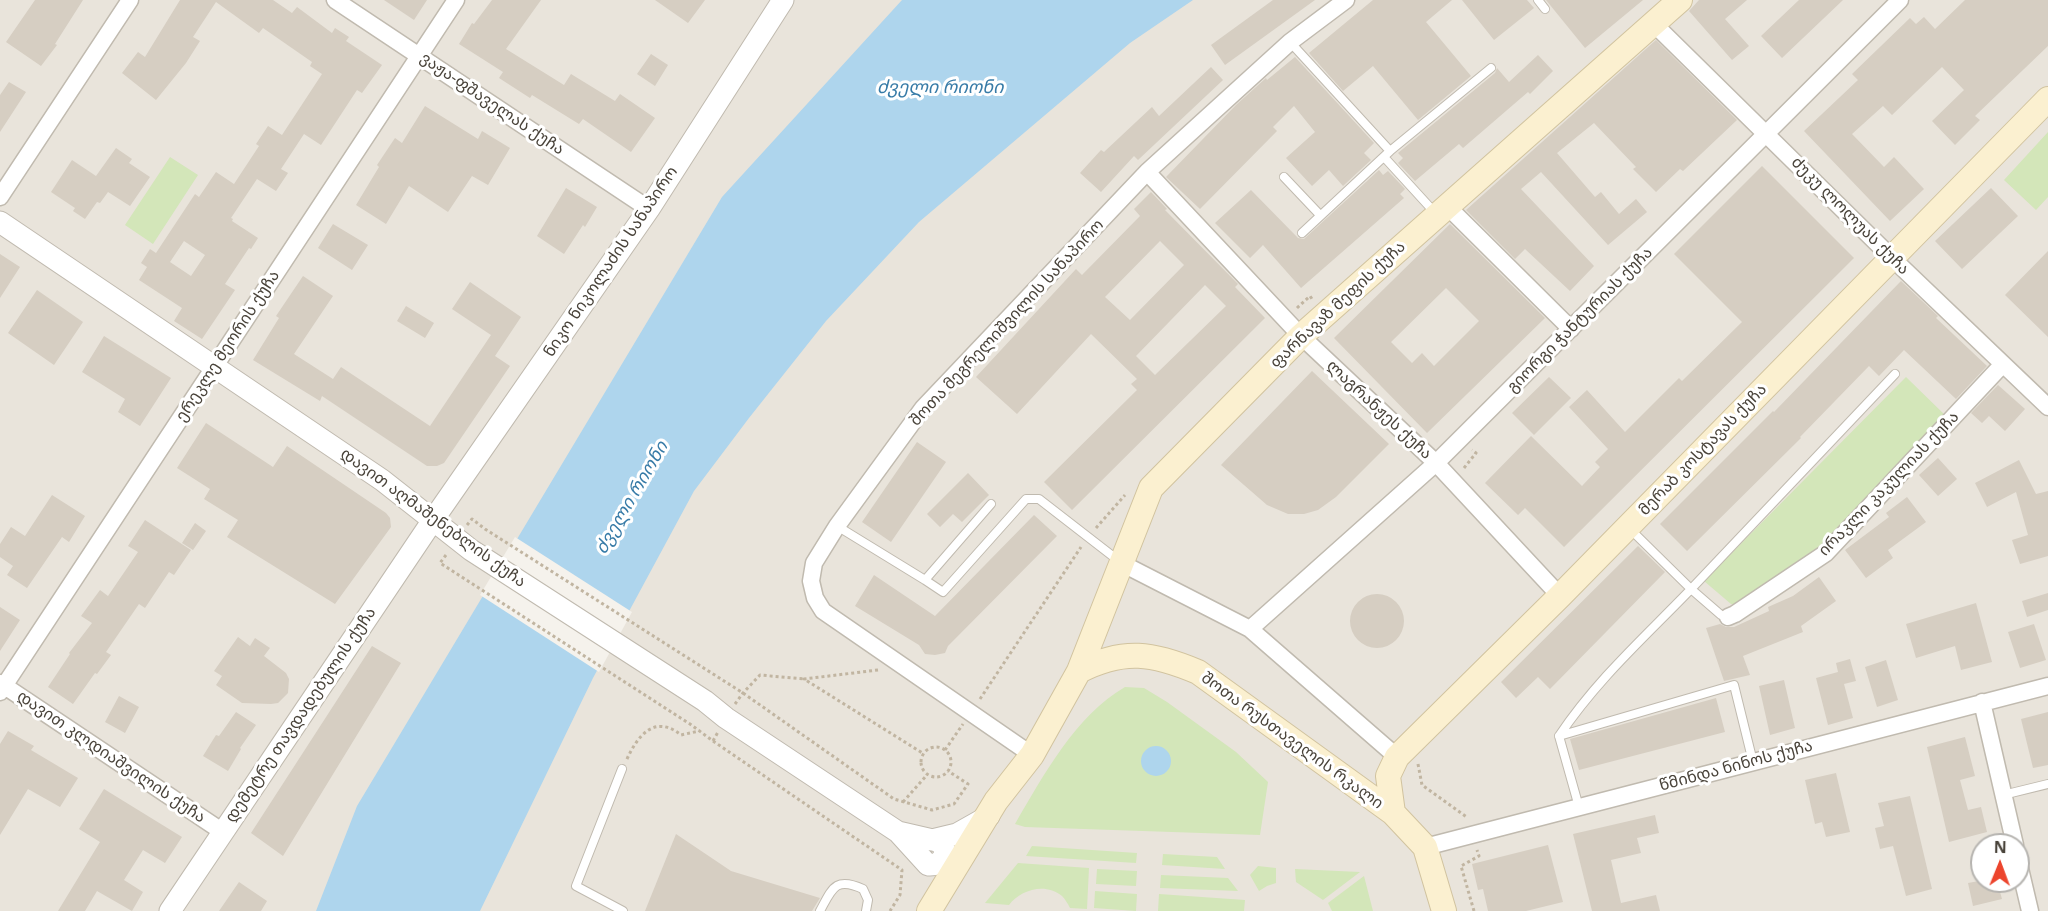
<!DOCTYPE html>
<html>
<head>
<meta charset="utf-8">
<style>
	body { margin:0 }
	#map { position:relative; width:2048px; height:911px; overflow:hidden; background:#f5f2ec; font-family:"Open Sans",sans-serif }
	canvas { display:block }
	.north { position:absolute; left:1970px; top:833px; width:60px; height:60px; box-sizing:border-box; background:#fff; border:2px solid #b6b4b0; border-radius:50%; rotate:1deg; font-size:16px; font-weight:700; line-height:24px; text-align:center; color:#49433a }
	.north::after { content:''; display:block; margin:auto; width:21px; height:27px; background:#ec452d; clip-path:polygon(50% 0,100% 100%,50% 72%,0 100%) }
</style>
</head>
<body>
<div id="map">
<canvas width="2048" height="911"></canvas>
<div class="north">N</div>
</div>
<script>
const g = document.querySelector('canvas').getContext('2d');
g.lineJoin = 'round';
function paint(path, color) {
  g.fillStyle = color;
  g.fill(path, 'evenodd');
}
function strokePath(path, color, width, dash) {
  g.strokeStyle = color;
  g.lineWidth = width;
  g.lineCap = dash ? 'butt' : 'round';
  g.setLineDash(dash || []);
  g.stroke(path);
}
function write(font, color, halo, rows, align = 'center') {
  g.font = font + ' "Open Sans","Noto Sans Georgian",sans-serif';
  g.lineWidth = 6;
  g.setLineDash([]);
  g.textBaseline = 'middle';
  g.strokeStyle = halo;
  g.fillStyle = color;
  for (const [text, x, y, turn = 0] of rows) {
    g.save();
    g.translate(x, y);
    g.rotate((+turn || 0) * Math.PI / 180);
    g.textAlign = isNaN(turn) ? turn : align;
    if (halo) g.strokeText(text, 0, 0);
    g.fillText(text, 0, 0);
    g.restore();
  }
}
paint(new Path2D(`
	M0,0H2048V911H0ZM1982,845H2018V881H1982Z`), '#e9e4db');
paint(new Path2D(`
	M2048,132V197L2036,210L2004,180Z
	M170,157L198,175L153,244L125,225Z
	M1906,377L1947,417L1823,550L1737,605L1731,604L1704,581Z
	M1125,687L1144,688L1167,702L1236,752L1268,782L1260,835L1025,827L1015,824C1043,776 1076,715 1125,687Z
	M1032,846L1137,853L1136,863L1026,856Z
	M1163,854L1217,857L1225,869L1162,865Z
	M1018,863L1089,868L1087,909L1070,908C1068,904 1065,899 1062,896C1045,882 1020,890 1009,905L985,903Z
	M1258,866L1276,868V883L1267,886L1259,891L1250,875Z
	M1097,869L1137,871L1136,886L1096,884Z
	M1295,869L1360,872L1323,900L1296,882Z
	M1161,875L1228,878L1238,891L1160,888Z
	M1364,876L1373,911H1332L1328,903Z
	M1095,891L1137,894L1136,911L1094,908Z
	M1159,894L1245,900L1244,911H1158Z`), '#d3e6b9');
paint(new Path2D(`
	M902,0H1193L1130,43L919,222L826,321L749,418L694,491L593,678L480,911H316L357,806L722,197Z
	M1141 761a15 15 0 1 1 30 0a15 15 0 1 1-30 0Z`), '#aed5ed');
paint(new Path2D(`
	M515,537L632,612L599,672L480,595Z`), '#f5f2ec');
paint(new Path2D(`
	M35,0H83L55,44L57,45L41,66L6,42Z
	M180,0H273L292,13L297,7L332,33L335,28L349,37L346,41L382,65L362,93L357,90L321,145L304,134L281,169L288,173L276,191L257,179L231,218L233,219L232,221L258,238L251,249L249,248L225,284L235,290L202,339L174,321L182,308L139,280L147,267L141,263L150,249L156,253L195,194L199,197L216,172L234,184L259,146L256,144L268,126L282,135L322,74L310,66L312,62L263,28L259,33L216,2L193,37L200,41L186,63L156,100L122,73L138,52L145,57ZM184,241L205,255L191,276L170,262Z
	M384,0H427L414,20Z
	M492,0H541L506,49L564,85L571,74L615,101L620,94L655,118L631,152L583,119L579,124L532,95L530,98L499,78L503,72L459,44L472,23L474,24Z
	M655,0H705L688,23Z
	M1273,0H1315L1225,65L1211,45Z
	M1373,0H1452L1426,22L1471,76L1418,120L1373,66L1343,91L1309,53Z
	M1462,0H1527L1534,8L1494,40Z
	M1546,0H1643L1585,48Z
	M1699,0H1747L1725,19L1749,46L1732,60L1689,11Z
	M1799,0H1843L1782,58L1761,36Z
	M1965,0H2048V46L1975,116L1980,120L1955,145L1932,121L1964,90L1942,67L1892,115L1883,106L1852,134L1884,167L1894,157L1924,189L1890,221L1804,131L1858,80L1852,74L1910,18L1916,24L1924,17L1935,29Z
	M1656,40L1737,120L1683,171L1680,169L1656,192L1633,169L1636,167L1594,123L1557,153L1595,197L1601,192L1619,214L1636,199L1647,212L1608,245L1541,172L1521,189L1594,266L1570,291L1525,249L1515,259L1466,210Z
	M651,54L668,65L655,86L637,74Z
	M1538,55L1553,71L1530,94L1528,92L1463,148L1459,144L1415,181L1398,163L1403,158L1398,153L1495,73L1497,68L1509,82Z
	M1295,57L1374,143L1364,153L1371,160L1343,186L1329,170L1312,186L1286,158L1315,132L1294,106L1273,127L1277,131L1200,209L1166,177L1236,105L1266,78L1267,80Z
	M1211,67L1223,80L1138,160L1134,156L1101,192L1080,173L1101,150L1104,152L1152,107L1159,116Z
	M9,82L26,92L0,132V95Z
	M425,106L478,139L482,131L510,148L488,185L472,176L448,212L409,186L386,224L356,205L379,167L377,165L395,138L402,143Z
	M116,148L132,159L129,163L150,177L130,206L108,192L100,203L97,202L85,219L73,211L75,208L51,192L72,160L96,176Z
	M1762,166L1854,258L1564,547L1525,508L1518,515L1485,483L1531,436L1582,486L1600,467L1595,462L1608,449L1569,407L1587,390L1625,432L1679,378L1682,381L1742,322L1674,254Z
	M1379,170L1383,175L1388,171L1405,189L1400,194L1404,198L1301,288L1263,245L1250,258L1215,223L1251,190L1298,238L1304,239Z
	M566,188L597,207L585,227L583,225L564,254L537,236Z
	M1991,188L2018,216L1962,269L1935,241Z
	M1151,192L1167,209L1165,210L1238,284L1235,287L1265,318L1072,510L1044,482L1137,390L1131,384L1137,379L1091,334L1017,414L976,377L1076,269L1082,275L1140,216L1134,209ZM1160,241L1184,265L1130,320L1105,297ZM1205,285L1226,306L1155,375L1136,356Z
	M333,224L368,245L352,270L318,248Z
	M1450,224L1545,318L1427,433L1334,338ZM1446,288L1479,321L1434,366L1422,353L1412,363L1391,342Z
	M2048,251V337L2005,295Z
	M0,254L20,267L0,298Z
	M303,276L333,296L294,354L333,379L341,367L430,426L491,335L452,309L470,282L521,317L495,356L510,366L444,463L437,466H427L322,396L320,401L253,360L279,318L276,316Z
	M1901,281L1938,316L1936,318L1987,366L1956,399L1904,350L1879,376L1869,366L1800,437L1801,438L1687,551L1660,524L1773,411L1774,412Z
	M37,290L83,322L54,365L8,333Z
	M406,306L434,323L425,338L397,321Z
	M104,336L171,378L140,426L118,412L125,399L82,372Z
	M1312,371L1389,444L1336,497L1318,510L1304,514H1288L1267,505L1221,465Z
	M1549,377L1571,398L1534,435L1512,413Z
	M1998,385L2025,409L2005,431L1989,416L1982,423L1971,413Z
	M206,423L273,467L287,446L386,513L390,518L391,527L335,604L227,537L238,520L204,499L210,489L177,468Z
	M917,442L946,462L891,542L862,522Z
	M1938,458L1957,479L1938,496L1919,475Z
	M2019,460L2036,494L2048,491V556L2020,564L2012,540L2028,535L2016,492L1987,507L1975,483Z
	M968,473L989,495L962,522L953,514L940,527L927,514Z
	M52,495L85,516L69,542L62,537L27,588L7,575L13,566L0,557V544L11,527L25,536Z
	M1907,497L1926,522L1888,550L1893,558L1866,578L1845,550L1889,517L1886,513Z
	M1034,515L1057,536L948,646L945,653L935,655L925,654L919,645L855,606L874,575L935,616Z
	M145,520L191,550L174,575L169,572L145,608L139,604L106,652L111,655L97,674L95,673L73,704L48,687L70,654L69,653L92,623L81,616L100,590L108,596L138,552L128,546Z
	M195,523L206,531L193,550L182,543Z
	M1638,546L1665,572L1550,689L1538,677L1516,698L1501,682Z
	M1819,577L1836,601L1801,626L1803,632L1743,656L1750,675L1724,681L1706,628L1720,624L1726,627H1734L1769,611L1768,607L1793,596Z
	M2048,593V610L2027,617L2022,601Z
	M1350 621a27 27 0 1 1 54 0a27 27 0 1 1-54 0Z
	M1976,603L1992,662L1961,670L1955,646L1916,658L1906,624Z
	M0,607L20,620L0,651Z
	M2034,624L2046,660L2020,668L2008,632Z
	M238,637L250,646L255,638L270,648L264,656L286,673L289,679L288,693L278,703L271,704L242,703L216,685L222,676L214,671Z
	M372,646L401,663L283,856L251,833Z
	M1850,659L1856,681L1844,684L1853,718L1828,725L1816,678L1838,672L1836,663Z
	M1886,660L1898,700L1877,707L1865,667Z
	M1784,680L1795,728L1770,735L1759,686Z
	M119,696L139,707L125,733L105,722Z
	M1716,698L1725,732L1579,770L1570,739Z
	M236,712L256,725L240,748L241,749L228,771L203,756L216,735L219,736Z
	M2048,712V765L2033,768L2021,719Z
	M8,731L34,746L31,750L78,778L60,807L28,789L0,835V744Z
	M1965,737L1975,776L1960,780L1968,810L1981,807L1987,832L1949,842L1927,747Z
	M1836,773L1850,832L1826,837L1822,822L1815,824L1805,780Z
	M104,789L182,837L165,863L143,850L124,880L143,892L132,911L97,891L85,911H58L100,842L79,829Z
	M1910,796L1932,889L1906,896L1893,846L1880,849L1875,828L1884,826L1878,803Z
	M1655,815L1659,833L1637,838L1641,853L1611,860L1621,903L1656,895L1660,911H1592L1573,834Z
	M676,834L731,871L820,898L812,911H645Z
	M1548,845L1563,902L1526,911H1488L1483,889L1478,890L1472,864Z
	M1979,881H1997L2002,899L1973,906L1968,883Z
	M239,882L267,901L261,911H219Z`), '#d6cec2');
const service = new Path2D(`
	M1538,0L1545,9
	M1290,42L1390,151L1302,233
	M1390,151L1491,68
	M1384,157L1437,215
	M1284,177L1320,215
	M837,526L925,580L991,504
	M1630,529L1691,589L1721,615L1728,617
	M925,580L943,592L1026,499H1039L1119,561
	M1559,736C1598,678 1646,636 1693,587C1760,516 1827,445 1895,374
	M622,769L576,886L623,911
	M2003,795L2048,784
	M1579,807L1559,736L1734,685L1753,762
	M820,911C832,889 835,876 863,889L868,900L866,911`);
const minor = new Path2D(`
	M335,0L649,209
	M1653,23L1891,257L2048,407
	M1147,172L1301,336L1436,463L1560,596
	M0,197L130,0
	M1447,206L1571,329
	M1121,563L1250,629L1397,757
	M1728,617L1735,614L1826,553L2003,364
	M1250,629L1436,463L1900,0
	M0,683L223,832
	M0,692L456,0
	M1982,702L2015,845
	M1032,755L823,611L815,598L811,581L814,563L837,526L923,408L1147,172L1290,42L1346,0
	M1425,847L2048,686
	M2018,860L2030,911`);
const tertiary = new Path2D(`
	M0,222L382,480L471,550L705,701L726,718L898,832L928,865C940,866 948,856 943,845L937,841L898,832
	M932,840L957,834L989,816
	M170,911L433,520L649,209L783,0`);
const secondary = new Path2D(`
	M1079,671C1124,648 1153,653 1198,672L1393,813L1425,847L1444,911
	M1393,813L1388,776L1397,757L1560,596L2048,99
	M929,911L996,801L1032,755L1079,671L1151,488L1301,336L1680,0`);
strokePath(service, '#c0baaf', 10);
strokePath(minor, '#c0baaf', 19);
strokePath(tertiary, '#c0baaf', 23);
strokePath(secondary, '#d1c39f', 26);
strokePath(new Path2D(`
	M1297,308L1310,296L1312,299
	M1464,468L1476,453L1472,450
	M467,525L472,519L485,529L743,693L894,799L932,810L954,804L968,784L948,771
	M1096,528L1125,495
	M446,555L440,563L690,724L713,741L718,732
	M878,670L804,679L924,754
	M980,699L1081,547
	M735,704L743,693L760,675L804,679
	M713,741L902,870L900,895L890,911
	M921 762a15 15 0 1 1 30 0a15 15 0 1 1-30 0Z
	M945,750L963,724
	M627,759C638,735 655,714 681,735L699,731
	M1418,764L1422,785L1468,818
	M903,802L927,775
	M1474,911L1461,866L1479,856L1477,850`), '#c1b5a1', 3, [3, 3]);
strokePath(service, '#fff', 8);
strokePath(minor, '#fff', 16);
strokePath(tertiary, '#fff', 21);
strokePath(secondary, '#fbf0d0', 24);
write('16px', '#49433a', '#fff', [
	["ვაჟა-ფშაველას ქუჩა",492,104,34],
	["ძუკუ ლოლუას ქუჩა",1850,216,45],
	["ნიკო ნიკოლაძის სანაპირო",611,262,-56],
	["ფარნავაზ მეფის ქუჩა",1338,305,-43],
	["გიორგი ჭანტურიას ქუჩა",1580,320,-45],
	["შოთა მეგრელიშვილის სანაპირო",1007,323,-47],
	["ერეკლე მეორის ქუჩა",228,346,-57],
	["ლაგრანჟეს ქუჩა",1379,410,43],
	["მერაბ კოსტავას ქუჩა",1703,450,-46],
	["ირაკლი კაკულიას ქუჩა",1889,484,-46],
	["დავით აღმაშენებლის ქუჩა",433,518,36],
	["დემეტრე თავდადებულის ქუჩა",301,715,-56],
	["შოთა რუსთაველის რკალი",1292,741,36],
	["დავით კლდიაშვილის ქუჩა",111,757,34],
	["წმინდა ნინოს ქუჩა",1736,766,-15]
]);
write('italic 18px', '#377ba7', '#fff', [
	["ძველი რიონი",940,88],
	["ძველი რიონი",632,498,-60]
]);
</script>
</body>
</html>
